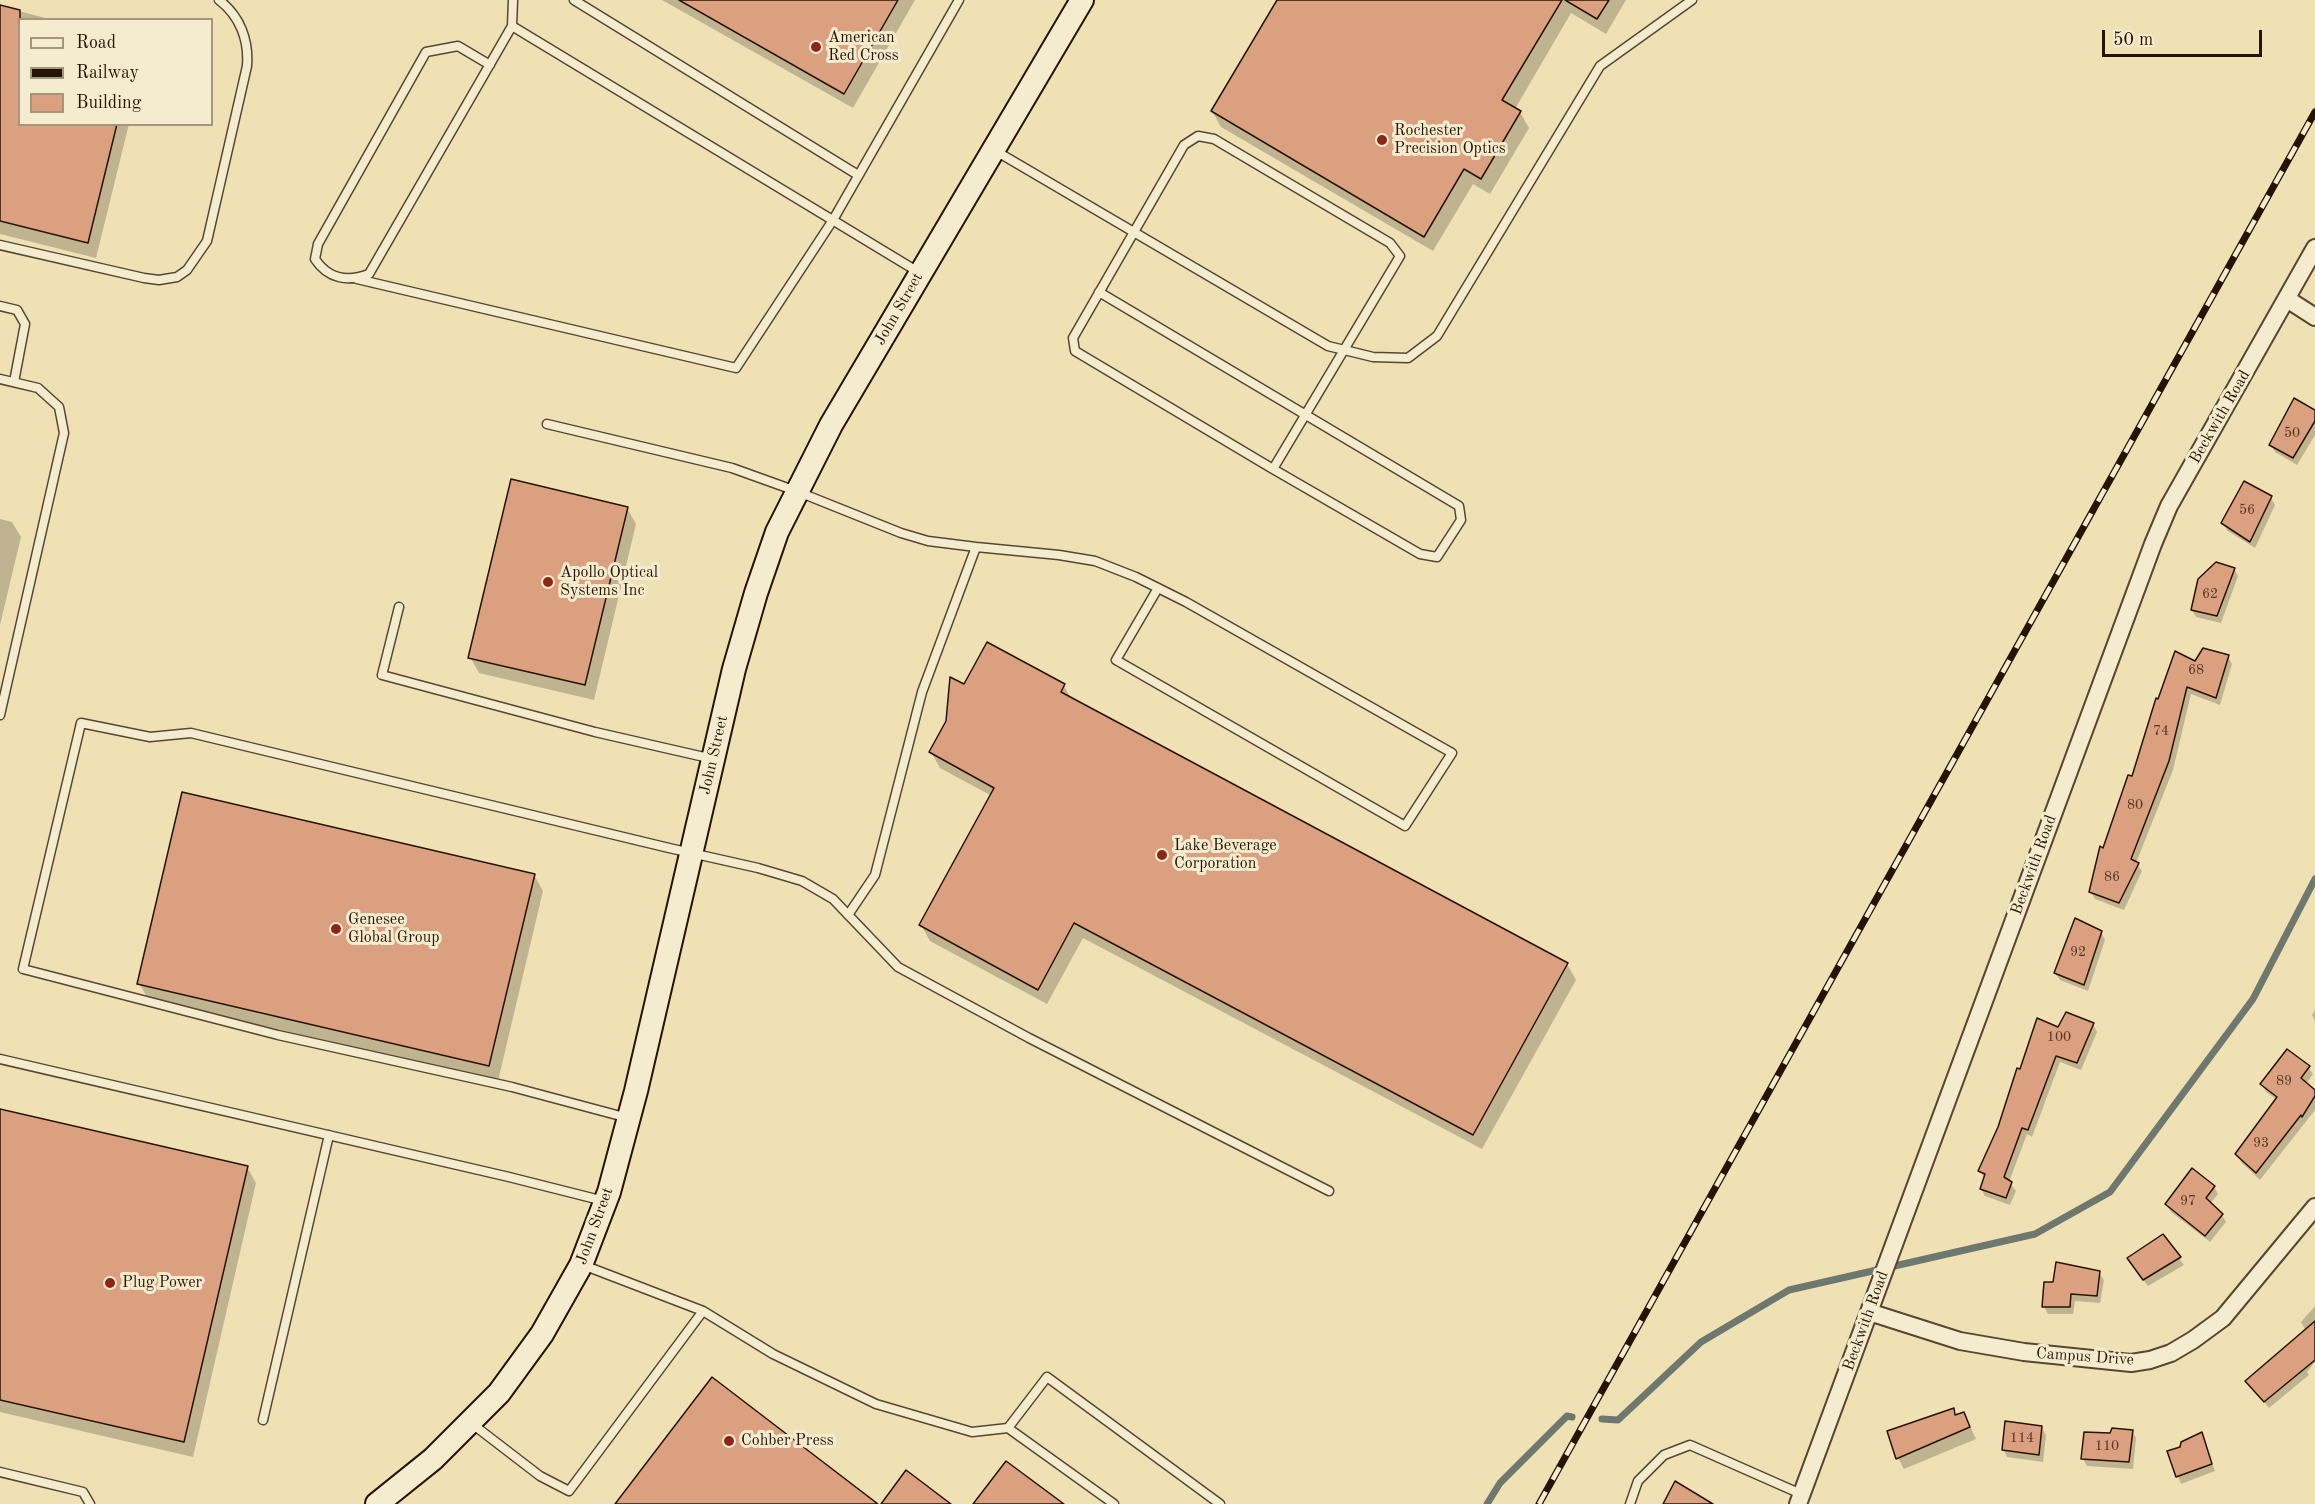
<!DOCTYPE html>
<html>
<head>
<meta charset="utf-8">
<style>
	body { margin:0 }
	#map { position:relative; width:2315px; height:1504px; overflow:hidden; background:#f0e1b5; font-family:"Old Standard TT",serif }
	canvas { display:block }
	.legend { position:absolute; left:18px; top:18px; width:195px; height:108px; box-sizing:border-box; background:#f5eccf; border:2px solid #a3957e; margin:0; padding:8px 10px; list-style:none; font-size:18px; color:#271304 }
	.legend li { display:flex; align-items:center; gap:12px; height:30px }
	.legend b { width:30px; border:2px solid #a3957e }
	.scale { position:absolute; left:2102px; top:30px; width:160px; height:27px; box-sizing:border-box; border:3px solid #271304; border-top:0; padding-left:8px; font-size:18px; line-height:21px; white-space:nowrap; color:#271304; -webkit-text-stroke:4px #f5eccf; paint-order:stroke }
</style>
</head>
<body>
<div id="map">
<canvas width="2315" height="1504"></canvas>
<ul class="legend">
<li><b style="height:8px;background:#f5eccf"></b>Road</li>
<li><b style="height:8px;background:#271304"></b>Railway</li>
<li><b style="height:16px;background:#dba07f"></b>Building</li>
</ul>
<div class="scale">50 m</div>
</div>
<script>
const g = document.querySelector('canvas').getContext('2d');
g.lineJoin = 'round';
function paint(path, color) {
  g.fillStyle = color;
  g.fill(path, 'evenodd');
}
function strokePath(path, color, width, dash) {
  g.strokeStyle = color;
  g.lineWidth = width;
  g.lineCap = dash ? 'butt' : 'round';
  g.setLineDash(dash || []);
  g.stroke(path);
}
function write(font, color, halo, rows, align = 'center') {
  g.font = font + ' "Old Standard TT",serif';
  g.lineWidth = 6;
  g.setLineDash([]);
  g.textBaseline = 'middle';
  g.strokeStyle = halo;
  g.fillStyle = color;
  for (const [text, x, y, turn = 0] of rows) {
    g.save();
    g.translate(x, y);
    g.rotate((+turn || 0) * Math.PI / 180);
    g.textAlign = isNaN(turn) ? turn : align;
    if (halo) g.strokeText(text, 0, 0);
    g.fillText(text, 0, 0);
    g.restore();
  }
}
paint(new Path2D(`
	M662,0H915L853,108Z
	M1278,0H1626L1606,34L1571,13L1515,109L1520,112L1529,128L1490,194L1473,184L1433,251L1221,127L1212,111Z
	M0,6L53,20H20V124H129L96,258L0,234Z
	M2315,412V435L2297,465L2275,452L2271,445Z
	M2271,498L2275,505L2255,548L2228,531L2223,523Z
	M627,508L636,524L594,700L479,673L470,657Z
	M0,519L12,522L21,537L0,625Z
	M2234,569L2238,576L2221,623L2196,617L2192,610Z
	M2228,657L2232,664L2220,705L2191,694L2173,770L2136,863L2142,871L2124,910L2095,899L2091,892L2104,850L2133,778L2159,701L2196,663Z
	M964,686H1064L1072,700L1567,964L1576,980L1482,1149L1083,938L1047,1004L930,941L921,925L992,796L940,768L931,752Z
	M534,875L543,891L498,1081L148,999L139,983Z
	M2101,932L2105,940L2088,991L2060,980L2055,973Z
	M2315,1010V1021L2312,1015Z
	M2093,1024L2097,1032L2081,1070L2060,1062L2032,1137L2027,1134L2009,1182L2016,1191L2010,1205L1985,1196L1981,1189L1985,1179L1980,1171L2021,1071L2059,1029Z
	M2308,1067L2313,1074L2306,1084L2315,1092V1110L2260,1180L2241,1162L2237,1154L2277,1100L2266,1092L2262,1085Z
	M0,1111L247,1167L256,1183L193,1457L0,1412Z
	M2214,1187L2218,1194L2210,1204L2222,1215L2226,1222L2210,1242L2171,1212L2166,1204Z
	M2163,1236L2184,1265L2148,1286L2133,1266Z
	M2099,1273L2104,1280L2100,1303L2075,1301L2073,1314H2048L2044,1307L2054,1283Z
	M2315,1306V1362L2307,1372L2309,1375L2269,1408L2247,1381L2306,1331L2301,1322Z
	M1953,1409L1957,1416L1964,1413L1976,1439L1904,1469L1898,1458Z
	M2042,1428L2046,1435L2043,1462L2007,1457L2003,1449Z
	M2132,1431L2136,1438L2133,1469L2087,1466L2083,1459L2111,1435Z
	M2201,1434L2215,1471L2181,1484L2169,1452L2181,1448Z`), '#0003');
strokePath(new Path2D(`
	M1602,1419L1618,1420L1701,1342L1789,1290L2035,1234L2110,1192L2253,999L2315,879
	M1487,1504L1500,1483L1567,1416L1572,1417`), '#6d786e', 7);
const building = new Path2D(`
	M679,0H898L844,94Z
	M1277,0H1562L1502,100L1521,111L1481,179L1464,169L1424,237L1211,111Z
	M1565,0H1609L1597,19Z
	M0,5L20,10V124H117L88,243L0,221Z
	M2294,398L2315,410V421L2293,458L2269,445Z
	M511,479L628,507L585,685L468,658Z
	M2244,481L2272,496L2250,542L2221,523Z
	M2216,562L2235,568L2217,616L2191,610L2198,579Z
	M987,642L1065,684L1061,692L1568,963L1473,1135L1074,923L1038,990L919,925L994,788L929,752L946,721L950,677L964,684Z
	M2203,648L2229,655L2216,698L2187,687L2169,761L2131,859L2139,863L2119,903L2089,892L2100,846L2103,848L2128,775L2132,776L2156,698L2158,699L2175,651L2195,661Z
	M182,792L535,874L489,1066L137,984Z
	M2075,918L2102,931L2084,985L2054,973Z
	M2066,1012L2094,1023L2077,1063L2056,1056L2028,1130L2022,1128L2004,1177L2012,1182L2006,1198L1980,1189L1985,1174L1978,1171L1998,1127L2017,1068L2020,1069L2037,1018L2058,1027Z
	M2287,1049L2310,1066L2301,1078L2315,1090V1096L2302,1117L2301,1115L2256,1173L2235,1154L2277,1097L2260,1084Z
	M0,1109L248,1166L184,1442L0,1400Z
	M2192,1168L2215,1186L2206,1198L2223,1214L2205,1236L2165,1204Z
	M2163,1234L2181,1257L2143,1280L2127,1258Z
	M2056,1262L2100,1271L2097,1296L2071,1294L2070,1307H2042L2044,1282H2053Z
	M2315,1321V1360L2264,1402L2245,1381Z
	M712,1377L878,1504H615Z
	M1954,1408L1955,1415L1964,1412L1970,1427L1896,1459L1887,1431Z
	M2005,1421L2042,1426L2039,1455L2002,1450Z
	M2112,1428L2133,1430L2129,1462L2081,1459L2084,1432L2110,1433Z
	M2202,1432L2212,1464L2176,1477L2167,1451L2180,1447L2181,1442Z
	M1006,1461L1064,1504H973Z
	M906,1470L951,1504H881Z
	M1675,1481L1713,1504H1663Z`);
paint(building, '#dba07f');
strokePath(building, '#271304', 1.5);
const lane = new Path2D(`
	M513,0L512,26L920,273
	M574,0L858,175
	M490,65L458,46L426,52L318,244L315,259C328,279 348,282 369,274L512,26
	M1198,136L1214,139L1390,243L1400,256L1273,469L1075,351L1073,338L1184,145Z
	M994,150L1328,346L1373,357L1408,358L1437,336L1600,66L1692,0
	M0,245L144,278L159,280L177,277L187,270L207,241L247,66C249,40 240,16 219,0
	M357,279L736,368L833,220L959,0
	M1099,292L1459,506L1461,520L1437,557L1420,554L1273,469
	M0,306L17,310L25,324L14,382
	M0,379L38,388L59,407L64,433L0,715
	M547,424L732,468L796,491L901,533L928,541L976,547L922,692L875,875L848,915
	M976,547L1059,555L1095,561L1136,577L1186,602L1452,753L1405,826L1116,660L1158,588
	M399,607L382,675L595,732L713,759
	M0,1059L509,1177L604,1201
	M628,1118L512,1087L278,1035L23,969L81,723L150,737L191,733L669,848L758,868L802,881L833,899L898,967L1029,1038L1329,1191
	M703,1311L773,1354L876,1404L972,1432L1008,1428L1114,1504
	M263,1420L329,1135
	M471,1423L540,1476L569,1491L703,1311L583,1265
	M1008,1428L1047,1377L1220,1504
	M0,1472L83,1492L90,1504
	M1630,1504L1638,1481L1664,1455L1690,1445L1801,1494`);
const street = new Path2D(`
	M2287,299L2315,317
	M1869,1312L1960,1341L2024,1352L2131,1363L2150,1360L2171,1353L2193,1340L2223,1318L2315,1207
	M1798,1504L2153,544L2169,506L2315,248`);
const secondary = new Path2D(`
	M377,1504L433,1459L499,1393L542,1334L581,1265L609,1192L636,1091L734,669L756,593L777,532L831,425L1082,0`);
strokePath(lane, '#594630', 11);
strokePath(street, '#594630', 20);
strokePath(secondary, '#271304', 26);
strokePath(lane, '#f5eccf', 8);
strokePath(street, '#f5eccf', 16);
strokePath(secondary, '#f5eccf', 22);
const rail = new Path2D(`
	M1539,1504L2315,112`);
strokePath(rail, '#271304', 7);
strokePath(rail, '#f5eccf', 4.5, [14]);
for (const [x, y, r, color] of [
	[816,47,6,"#8f2418"],
	[1382,140,6,"#8f2418"],
	[548,582,6,"#8f2418"],
	[1162,855,6,"#8f2418"],
	[336,929,6,"#8f2418"],
	[110,1283,6,"#8f2418"],
	[729,1441,6,"#8f2418"]
]) {
  const dot = new Path2D();
  dot.arc(x, y, r, 0, 2 * Math.PI);
  g.fillStyle = color;
  g.fill(dot);
  strokePath(dot, '#f5eccf', 2);
}
write('14px', '#543623', null, [
	["50",2292,433],
	["56",2247,510],
	["62",2210,594],
	["68",2196,670],
	["74",2161,731],
	["80",2135,805],
	["86",2112,877],
	["92",2078,952],
	["100",2059,1037],
	["89",2284,1081],
	["93",2261,1143],
	["97",2188,1201],
	["114",2022,1438],
	["110",2107,1446]
]);
write('16px', '#271304', '#f5eccf', [
	["American",828,38],
	["Red Cross",828,56],
	["Rochester",1394,131],
	["Precision Optics",1394,149],
	["Apollo Optical",560,573],
	["Systems Inc",560,591],
	["Lake Beverage",1174,846],
	["Corporation",1174,864],
	["Genesee",348,920],
	["Global Group",348,938],
	["Plug Power",122,1283],
	["Cohber Press",741,1441]
], 'left');
write('16px', '#271304', '#f5eccf', [
	["John Street",899,309,-60],
	["Beckwith Road",2220,417,-60],
	["John Street",714,755,-77],
	["Beckwith Road",2034,865,-70],
	["John Street",595,1226,-70],
	["Beckwith Road",1866,1321,-70],
	["Campus Drive",2085,1357,4]
]);
</script>
</body>
</html>
